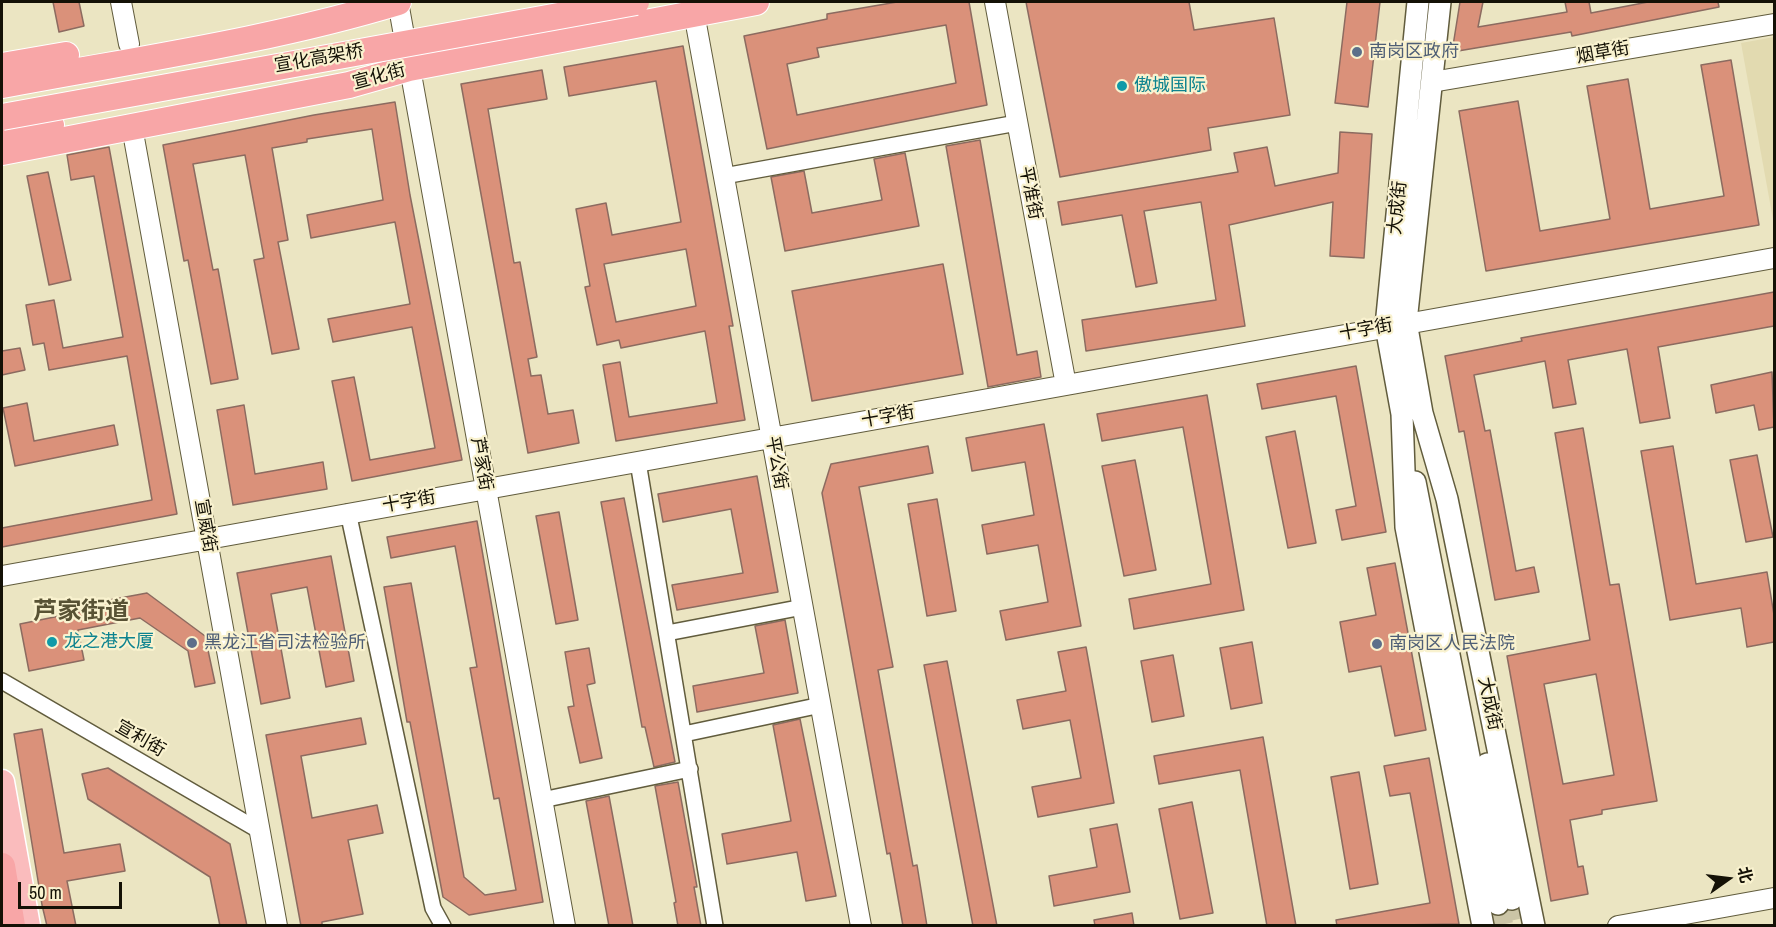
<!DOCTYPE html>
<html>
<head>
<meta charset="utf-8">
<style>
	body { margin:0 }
	#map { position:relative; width:1776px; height:927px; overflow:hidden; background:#ebe5c2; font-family:"Archivo Narrow","Noto Sans SC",sans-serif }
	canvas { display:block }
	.frame { position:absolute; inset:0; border:3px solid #141106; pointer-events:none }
	.north { position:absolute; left:1698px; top:849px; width:60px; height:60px; -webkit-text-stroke:4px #f9f2cf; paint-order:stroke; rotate:76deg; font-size:16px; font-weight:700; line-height:24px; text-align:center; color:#141106 }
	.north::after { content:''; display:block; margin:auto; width:21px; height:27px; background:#141106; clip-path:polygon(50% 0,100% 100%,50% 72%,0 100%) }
	.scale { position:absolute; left:18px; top:882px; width:104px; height:27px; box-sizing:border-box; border:3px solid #141106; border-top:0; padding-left:8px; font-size:18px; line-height:21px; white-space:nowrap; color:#141106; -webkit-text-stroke:4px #f9f2cf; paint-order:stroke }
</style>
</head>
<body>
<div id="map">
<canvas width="1776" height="927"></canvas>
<div class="frame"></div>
<div class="north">北</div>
<div class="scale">50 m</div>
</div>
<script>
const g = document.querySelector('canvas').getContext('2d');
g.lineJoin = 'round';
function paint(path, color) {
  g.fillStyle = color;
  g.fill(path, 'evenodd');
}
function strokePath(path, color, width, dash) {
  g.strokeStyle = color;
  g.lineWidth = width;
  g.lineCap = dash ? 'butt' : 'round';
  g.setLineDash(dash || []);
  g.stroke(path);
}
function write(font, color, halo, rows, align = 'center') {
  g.font = font + ' "Archivo Narrow","Noto Sans SC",sans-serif';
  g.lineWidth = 4.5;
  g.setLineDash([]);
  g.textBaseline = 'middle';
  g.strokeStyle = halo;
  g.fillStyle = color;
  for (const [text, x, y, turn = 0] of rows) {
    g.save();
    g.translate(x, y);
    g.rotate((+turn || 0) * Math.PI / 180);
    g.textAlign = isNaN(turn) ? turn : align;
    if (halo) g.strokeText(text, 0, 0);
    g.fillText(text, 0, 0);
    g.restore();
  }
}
paint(new Path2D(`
	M1774,37V225L1741,43Z`), '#e2dab0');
const building = new Path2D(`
	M53,2H79L84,26L59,32Z
	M897,2H969L987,105L767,149L744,36L827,19V14ZM946,25L956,83L797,115L787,64L819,57L817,48Z
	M1026,2H1189L1194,30L1274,18L1290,115L1208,128L1211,150L1060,177Z
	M1347,2H1380L1368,107L1335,103Z
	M1460,2H1483L1478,27L1567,12L1565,2H1589L1591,13L1648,2H1718L1719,7L1572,36L1571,32L1452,52Z
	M683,46L733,326H729L745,420L616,441L603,365L620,362L629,417L717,403L705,331L621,348L619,340L597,345L585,287L590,286L576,209L606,203L612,235L681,222L656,81L569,96L564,67ZM686,249L696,306L616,322L604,264Z
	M1731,60L1759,225L1486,271L1459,111L1518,101L1540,231L1610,219L1587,86L1628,79L1650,209L1724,196L1701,65Z
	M542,70L547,99L488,109L514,263L520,262L537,357L528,359L531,376L541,375L548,414L573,410L579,443L528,453L461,84Z
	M395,102L410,195L462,460L352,481L332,381L354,377L370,460L435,448L412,327L333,342L328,319L410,304L395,222L311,238L307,215L383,200L372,129L307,139V142L272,148L288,240L278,242L299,349L272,354L254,260L264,258L245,155L193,164L213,270L218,269L238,379L211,384L188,260L184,261L163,145L314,115Z
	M1340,132L1372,134L1364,258L1330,256L1333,202L1229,225L1245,326L1086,351L1082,320L1216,300L1201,202L1144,211L1157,283L1136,287L1122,215L1062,225L1058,202L1238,172L1234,153L1267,147L1275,186L1338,173Z
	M980,140L1017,355L1037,351L1041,377L988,387L946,146Z
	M109,147L177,514L2,547V528L152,500L127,356L49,370L44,343L33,345L26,305L54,300L63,348L123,337L94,176L71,180L67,155Z
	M905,153L919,226L785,251L771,177L804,171L812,213L882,200L874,159Z
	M48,172L71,280L49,285L27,176Z
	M943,264L963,374L812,401L792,291Z
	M1774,292V326L1658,347L1670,418L1640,423L1627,349L1568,360L1576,404L1553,408L1545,361L1474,375L1485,431L1490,430L1516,571L1534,567L1539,592L1495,600L1464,431L1459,432L1445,356L1522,341L1521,338Z
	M20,348L25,370L2,375V351Z
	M1356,366L1386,532L1342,540L1336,510L1356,506L1336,396L1262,409L1257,384Z
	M1772,372L1774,427L1759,430L1754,405L1716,413L1711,385Z
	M1207,395L1244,610L1134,629L1129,599L1211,584L1183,427L1102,441L1097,414Z
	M27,403L34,441L114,425L118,445L15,466L3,408Z
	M244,405L255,474L323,462L327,489L233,505L217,410Z
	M1044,424L1081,626L1006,640L1000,611L1048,602L1038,545L987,554L982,525L1034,515L1025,462L972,471L966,438Z
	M1583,428L1610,585L1619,584L1657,801L1602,810V814L1570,820L1578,867L1583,866L1588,894L1551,901L1507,656L1590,640L1555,433ZM1596,674L1614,775L1563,784L1544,684Z
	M1295,431L1316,543L1288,548L1266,437Z
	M928,446L933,473L859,487L893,667L878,670L913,866L917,865L927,926H903L890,853L887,854L822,493L831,464Z
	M1673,446L1696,584L1767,572L1774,615V642L1747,647L1741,608L1670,620L1641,451Z
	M1757,455L1773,537L1746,542L1730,460Z
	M1135,460L1156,570L1124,576L1102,466Z
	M757,476L778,592L677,610L672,585L743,573L731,509L663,522L658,494Z
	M624,498L675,762L654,767L645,727H642L601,502Z
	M937,499L956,611L927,616L908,504Z
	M559,512L578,620L556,624L536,516Z
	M477,521L543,902L469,915L443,897L410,722H407L384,587L411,583L464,877L485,895L516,890L499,798L494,799L470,668L477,667L455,546L391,558L387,537Z
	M331,556L354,681L326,687L307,587L271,594L290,698L261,704L237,573Z
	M1395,563L1426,730L1395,736L1381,666L1349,672L1340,622L1376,615L1367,568Z
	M147,593L205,636L215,683L195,687L188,651L140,618L78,630L84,660L29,671L20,624L94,609L93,603Z
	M785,620L798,693L697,712L693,686L764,673L755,626Z
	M1252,642L1262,703L1231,709L1220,648Z
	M1086,647L1114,803L1038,817L1032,787L1081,778L1070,720L1023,729L1017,700L1066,691L1058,652Z
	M589,648L595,683L587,685L602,758L580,763L568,707L574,706L565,652Z
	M1173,655L1184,716L1152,722L1141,661Z
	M947,661L997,926H973L924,665Z
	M361,718L366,744L301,756L312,818L377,805L383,833L348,840L363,914L322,922V926H301L266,735Z
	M800,719L836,896L806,901L797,852L727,864L722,834L791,821L773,725Z
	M42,729L64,853L120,844L125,871L67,881L76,926H47L42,905L14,734Z
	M1263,737L1296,926H1267L1240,770L1159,784L1154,756Z
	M1429,758L1459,924L1337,926L1336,920L1430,903L1410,793L1390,796L1384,766Z
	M108,768L230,844L247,926H220L210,877L88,799L82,774Z
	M1359,772L1378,884L1350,889L1331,777Z
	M678,782L697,887H694L701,926H678L674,903L676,902L655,786Z
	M609,796L630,909L633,926H609L586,801Z
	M1192,802L1213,913L1180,919L1159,809Z
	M1117,824L1130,892L1054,906L1049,876L1097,867L1090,829Z
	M1132,913L1134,926H1095L1094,920Z`);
paint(building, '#da917a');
strokePath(building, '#8c6b60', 1.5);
strokePath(new Path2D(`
	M1512,899L1518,926
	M1498,904L1503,926`), '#cbc5a6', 21, [21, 10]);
const minor = new Path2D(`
	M724,176L1017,123
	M638,462L715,926
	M348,512L433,908L443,926
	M667,633L803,607
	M2,681L260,831
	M684,734L821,705
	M542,800L690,769`);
const tertiary = new Path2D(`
	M121,2L129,44
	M398,2L565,926
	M692,2L861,926
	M995,2L1066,385
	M1432,82L1774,24
	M132,127L277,926
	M2,576L1774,258
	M1618,926L1774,898`);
const secondary = new Path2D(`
	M1418,2L1386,326L1402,414L1406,527L1483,926
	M1440,2L1406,322L1422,413L1447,499L1534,926
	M1415,482L1498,904
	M1487,764L1512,899`);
const primary = new Path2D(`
	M2,782L28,926`);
const trunk = new Path2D(`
	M2,66L66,55
	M2,85C134,60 269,41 398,2
	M2,133L51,125
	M2,152L349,85L409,68L756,2
	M2,866L12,926`);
strokePath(minor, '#615c3d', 18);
strokePath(tertiary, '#615c3d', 22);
strokePath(secondary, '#615c3d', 24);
strokePath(primary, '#fff', 27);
strokePath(trunk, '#fff', 28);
strokePath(minor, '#fff', 15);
strokePath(tertiary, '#fff', 20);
strokePath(secondary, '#fff', 21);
strokePath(primary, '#fabcbd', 24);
strokePath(trunk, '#f8a6a7', 26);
const trunkBridge = new Path2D(`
	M2,117L636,2`);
strokePath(trunkBridge, '#fff', 28, []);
strokePath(trunkBridge, '#f8a6a7', 26);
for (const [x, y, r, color] of [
	[1357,52,6,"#5c6f8a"],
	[1122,86,6,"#0f9aa8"],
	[52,642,6,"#0f9aa8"],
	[192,643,6,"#5c6f8a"],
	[1377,644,6,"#5c6f8a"]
]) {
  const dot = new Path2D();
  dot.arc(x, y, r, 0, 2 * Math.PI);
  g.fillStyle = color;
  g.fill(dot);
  strokePath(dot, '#f9f2cf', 2);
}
write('18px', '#4e5e75', '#f9f2cf', [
	["南岗区政府",1369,52],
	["黑龙江省司法检验所",204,643],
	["南岗区人民法院",1389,644]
], 'left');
write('18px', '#141106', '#f9f2cf', [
	["烟草街",1603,53,-10],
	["宣化高架桥",319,59,-10],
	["宣化街",379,77,-15],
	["平准街",1030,193,79],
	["大成街",1398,208,-84],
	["十字街",1366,330,-10],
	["十字街",888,417,-10],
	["平公街",776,463,80],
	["芦家街",481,464,80],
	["十字街",409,502,-10],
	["宣威街",205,526,80],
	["大成街",1489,704,78],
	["宣利街",140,739,30]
]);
write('18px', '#0d838f', '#f9f2cf', [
	["傲城国际",1134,86],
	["龙之港大厦",64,642]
], 'left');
write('bold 24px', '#585234', '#f9f2cf', [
	["芦家街道",81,613]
]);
</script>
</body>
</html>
